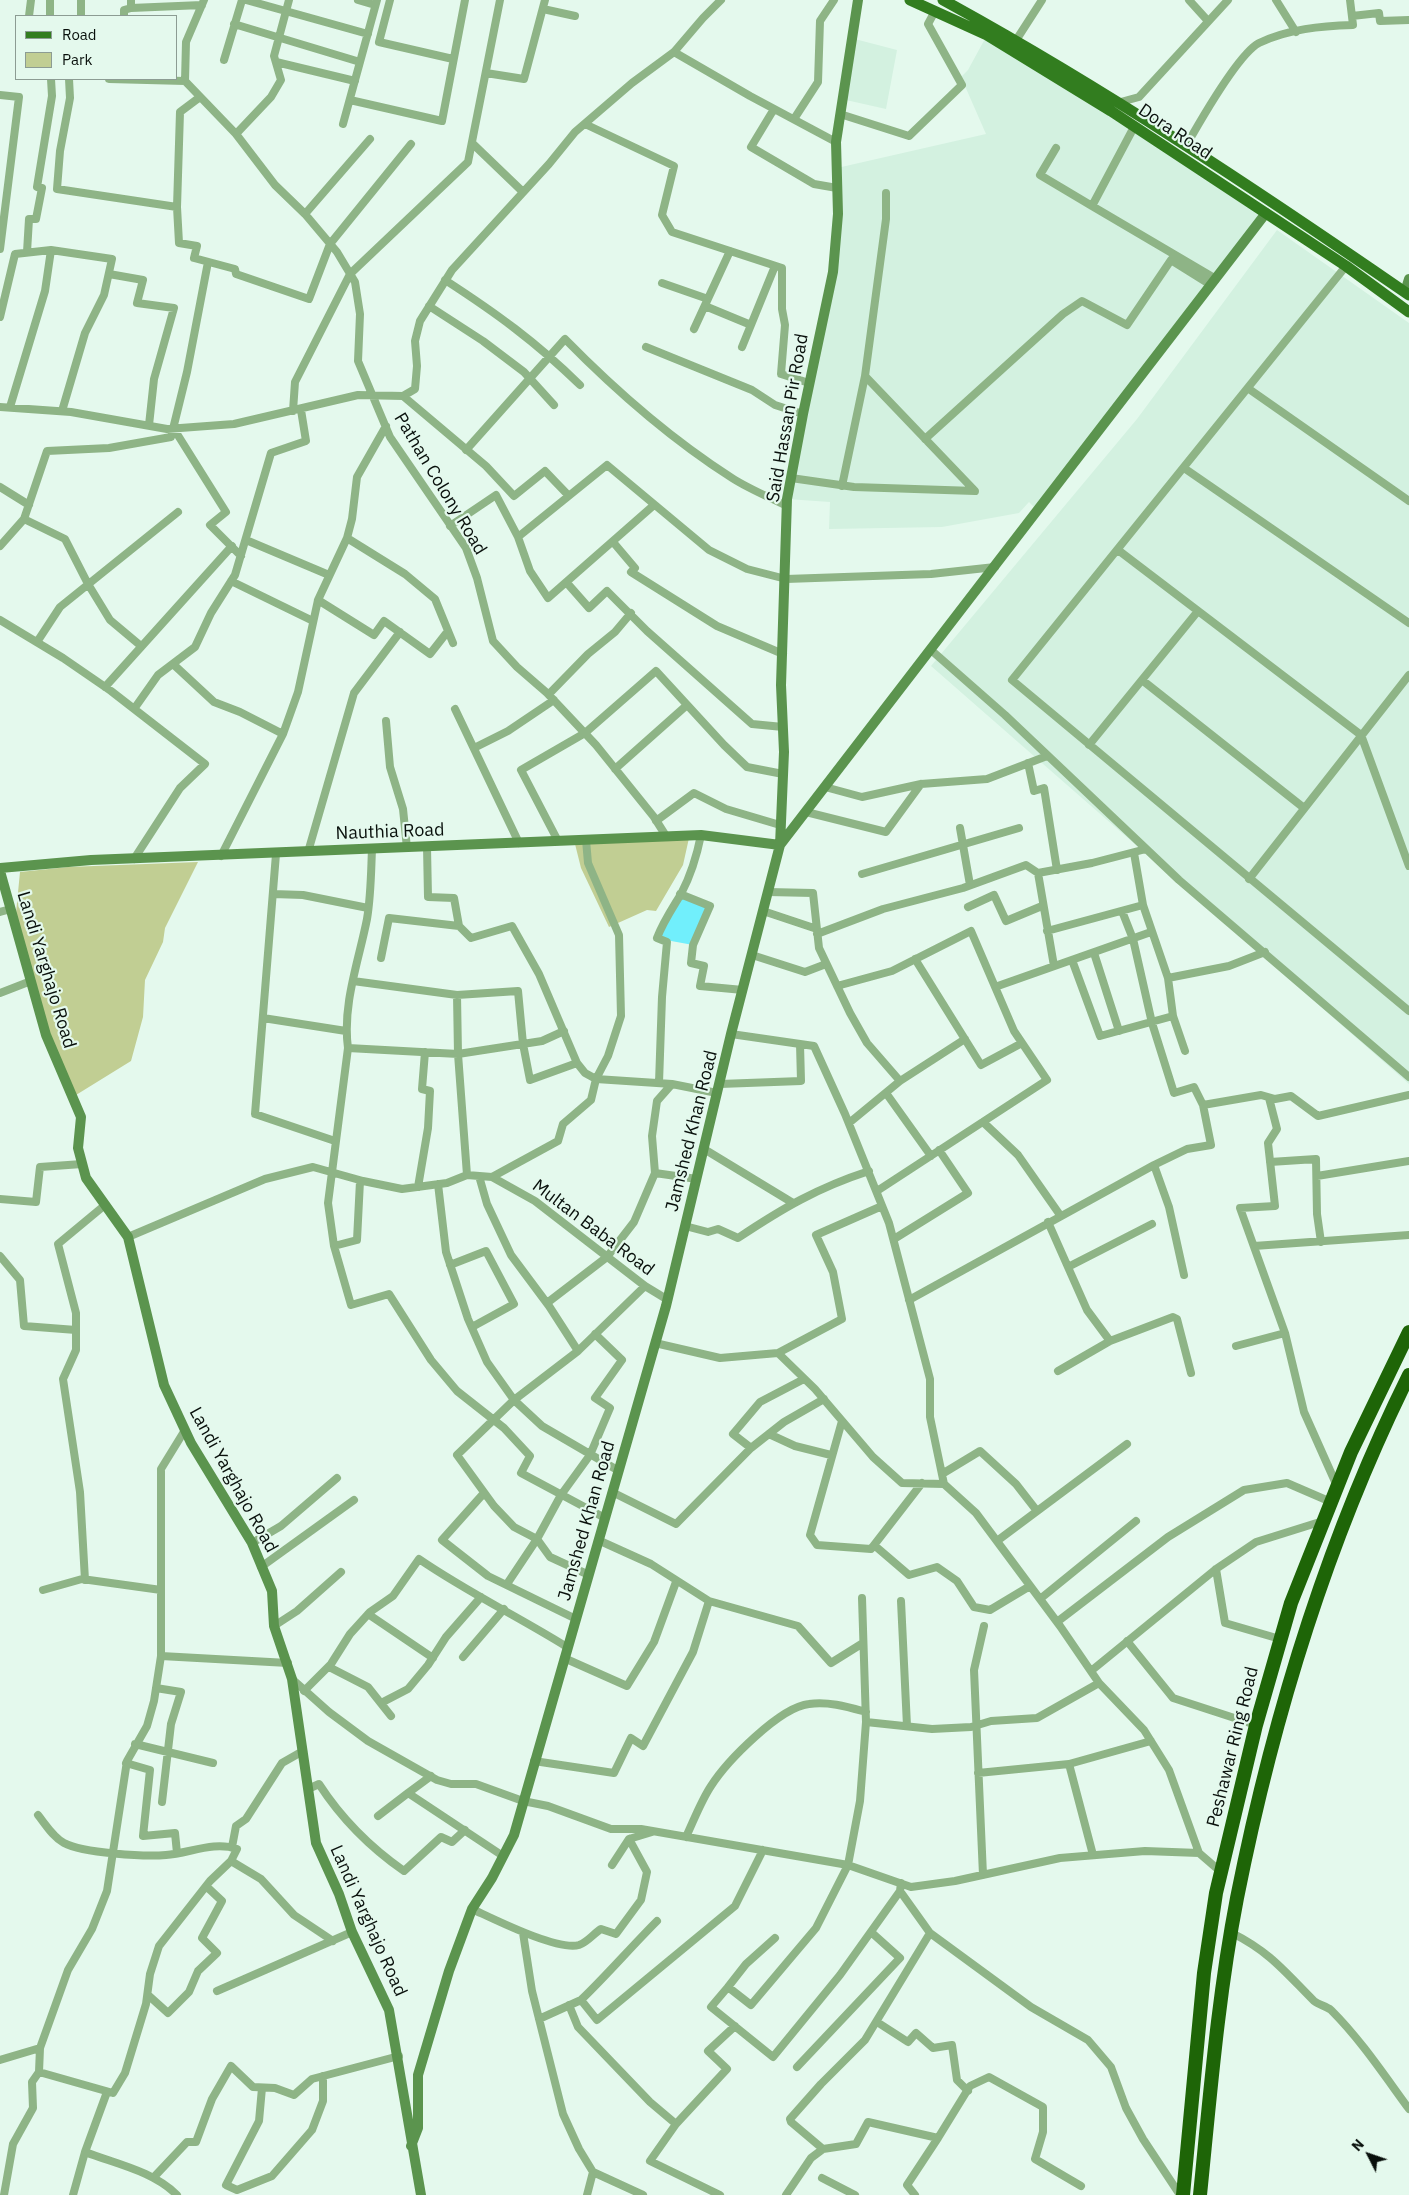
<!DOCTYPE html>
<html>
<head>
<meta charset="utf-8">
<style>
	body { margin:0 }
	#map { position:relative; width:1409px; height:2195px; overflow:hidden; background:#e4f9ed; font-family:"IBM Plex Sans",sans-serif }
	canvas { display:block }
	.legend { position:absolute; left:15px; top:15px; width:162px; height:65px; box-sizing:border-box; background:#e4f9ed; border:1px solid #8c9c93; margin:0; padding:6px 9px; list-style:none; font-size:15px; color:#09100c }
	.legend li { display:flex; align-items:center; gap:10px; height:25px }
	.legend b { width:25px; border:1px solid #8c9c93 }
	.north { position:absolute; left:1344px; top:2130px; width:50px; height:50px; -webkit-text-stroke:4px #e4f9ed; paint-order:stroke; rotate:311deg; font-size:14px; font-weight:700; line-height:20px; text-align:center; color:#09100c }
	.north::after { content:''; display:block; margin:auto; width:18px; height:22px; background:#09100c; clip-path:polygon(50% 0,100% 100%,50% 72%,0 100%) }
</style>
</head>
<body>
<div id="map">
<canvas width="1409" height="2195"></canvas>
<ul class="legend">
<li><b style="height:6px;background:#327d1f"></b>Road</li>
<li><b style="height:14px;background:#c1ce93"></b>Park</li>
</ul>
<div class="north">N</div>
</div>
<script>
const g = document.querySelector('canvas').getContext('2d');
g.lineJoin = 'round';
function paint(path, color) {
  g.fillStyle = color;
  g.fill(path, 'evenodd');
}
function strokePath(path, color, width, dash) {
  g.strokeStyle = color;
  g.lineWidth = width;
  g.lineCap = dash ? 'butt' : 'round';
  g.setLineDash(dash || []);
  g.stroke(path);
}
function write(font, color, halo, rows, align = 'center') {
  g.font = font + ' "IBM Plex Sans",sans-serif';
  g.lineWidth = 4.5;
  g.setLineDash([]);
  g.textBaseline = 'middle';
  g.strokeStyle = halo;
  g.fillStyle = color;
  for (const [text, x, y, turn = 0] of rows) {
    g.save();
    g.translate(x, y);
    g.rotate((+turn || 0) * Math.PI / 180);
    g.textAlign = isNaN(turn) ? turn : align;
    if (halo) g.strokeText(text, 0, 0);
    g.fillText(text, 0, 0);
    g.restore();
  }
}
paint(new Path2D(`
	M987,35L1266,213L1038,511L1029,502L1019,513L942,527L829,529L830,502L787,499L833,272L837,168L986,134L961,77L968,70Z
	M851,38L897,50L886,109L846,100Z
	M1277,230L1409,323V1084L931,666L1137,419Z`), '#d3f1e0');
paint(new Path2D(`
	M689,838L683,865L656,911L647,910L609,927L581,868L575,844Z
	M198,862L165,928L163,942L145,980L143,1017L131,1061L76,1095L47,1027L16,913L20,872L68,867Z`), '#c1ce93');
paint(new Path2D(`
	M680,894L710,906L693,945L655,938Z`), '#71effc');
strokePath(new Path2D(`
	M50,0V16
	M81,0V16
	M131,0V8L202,5
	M204,0L186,42L185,81L236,134L275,185L305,214L337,252L355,282L360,314L358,361L390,437L466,548L477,578L493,641L517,667L547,693L596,745L654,817L666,836
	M246,0L368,34
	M358,0L375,5
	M390,0L379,42L453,59
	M1189,0L1208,21
	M1276,0L1296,32
	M543,9L575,16
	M29,16L31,0
	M124,16V10L131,8
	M1352,16L1379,13L1380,21L1409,20
	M234,24L360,62
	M1013,45L1042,0
	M674,52L750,96L836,142
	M224,60L242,0
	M276,62L355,81
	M486,73L524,79L545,0
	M69,79L70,98L60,151L57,189L177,207L180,112L200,97
	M109,79L185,81
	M0,95L19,97L0,249
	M350,100L442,121L465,0
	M1117,103L1139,97L1228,0
	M774,109L751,147L814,184L837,188
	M840,114L909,136L962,85L928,24L935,11
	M794,119L818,82L820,21L834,0
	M343,124L377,0
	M585,124L674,166L662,215L672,232L782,268V309L785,325L781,374L809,383
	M1134,127L1092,206L1216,279
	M236,134L271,97L281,80L274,56L289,0
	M472,143L523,192
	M1186,146C1199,123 1238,54 1259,43C1288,29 1321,26 1353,25L1350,0
	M1056,148L1040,175L1092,206
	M177,207L179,243L197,246L194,258L235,269L236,274L309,299L330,244L411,144
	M305,214L370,139
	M27,252L29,219H36L42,188L37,187L52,96L51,79
	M1346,266L1012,680L1409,1011
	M109,274L143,280L137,303L174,308L154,379L149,425
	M445,280C496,313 536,342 580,385
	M662,283L708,299
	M429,306L483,341L524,372L554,405
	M705,306L751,325
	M0,317L15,254L51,250
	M694,329L730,251
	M646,347L752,390L775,405L803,414
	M742,347L775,266
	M1249,389L1409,501
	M403,396L486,466L514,496L545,471L568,495
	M0,407L71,412L167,429L234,424L358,395L403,396L415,389L417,366L415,341L420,321L452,270L549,164L575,132L632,83L674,52L703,18L721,0
	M10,407L45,291L51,250L112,259L104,295L85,333L62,411
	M293,411L295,382L350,274L468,162L500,0
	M174,429L226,512L210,525L241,556
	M925,439L1063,314L1082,301L1127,325L1171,260L1211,285
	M466,450L565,339C616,391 671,439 732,478C749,489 769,497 787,506
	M1184,468L1409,623
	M791,478L854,487L975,491L865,376L886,219V193
	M842,486L865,376
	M0,487L29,505
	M24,519L65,539L88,584L110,620L141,646
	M450,526L496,495L518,537L607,465L709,550L747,569L786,579L931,574L995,567
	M518,537L530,571L548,598L654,505
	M347,538L405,574L435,599L453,643
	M246,540L329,575
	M613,542L635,568L631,572L717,626L783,654
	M0,546L24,519L47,451L109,448L171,437L187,372L208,262
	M1118,550L1361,735L1409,866
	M231,581L313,621
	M567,583L589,608L607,591L647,631L752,724L783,727
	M318,600L374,635L384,621L430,654L448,631
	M0,620L63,658L111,691L205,764L180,788L134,859
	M37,642L60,607L178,512
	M931,650L1005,715L1179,880L1409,1077
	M173,664L214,702L240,712L283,734
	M1142,680L1304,808
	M105,687L232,546
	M549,694L588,654L615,632L631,613
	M134,709L158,675L195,647L211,613L235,575L271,453L306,441L301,410
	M455,709L519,843
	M386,721L390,767L403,809L407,848
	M1089,745L1198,611
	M474,748L508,731L554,700
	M1028,763L1034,791L1044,788L1057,870
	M615,769L687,705
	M825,787L862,797L921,784L987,779L1047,756
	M806,812L886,832L921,784
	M656,821L694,793L726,809L780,825
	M960,828L970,885
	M558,841L521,770L585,733L656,671L724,745L747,767L783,774
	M427,847L428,897L454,898L459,926L471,938L512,926L539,974L577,1063L585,1073L596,1079L672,1084
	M372,849C371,872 371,896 367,919C359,960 342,1005 348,1048L328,1203L334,1246L351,1305L389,1294L431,1360L457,1391L504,1428L530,1456L521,1473L605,1518
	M308,852L354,693L400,632
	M1134,853L1143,905L1168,978
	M276,854L255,1114L335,1141
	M221,856L283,734L298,692L318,600L347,538L352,519L357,477L386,426
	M1038,873L1054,966
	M862,874L1019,828
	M1249,879L1409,675
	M768,892L813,893L819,948L850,1013L867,1043L900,1081
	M273,894L303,895L368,908
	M680,894L710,906L693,945L691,963L704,966L700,986L743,990
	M968,907L994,895L1006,921L1042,906
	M763,911L817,929
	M1122,911L1133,939L1152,1023L1174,1093L1194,1087L1203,1105
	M0,912L11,909
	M1047,931L1143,905
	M817,934L883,909L963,888L1026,865L1038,873L1092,863L1146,849
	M1094,953L1119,1031
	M752,955L805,972L826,964
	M381,958L389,918L459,926
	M915,959L981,1065L1022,1043
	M1072,960L1100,1036L1173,1016
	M353,981L457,995L518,991L523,1044L530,1080L577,1063
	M837,986L892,971L971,931L1014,1031L1047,1080L877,1191
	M995,987L1151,932
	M0,993L31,981
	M457,995L458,1054L467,1175
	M263,1018L346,1031
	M731,1034L814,1046L845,1114L889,1223L930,1379V1417L944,1484L976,1513L1060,1626L1099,1683L1144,1730L1169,1770L1199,1853
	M348,1048L458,1054L542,1041L564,1031
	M1185,1051L1173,1016L1168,978L1229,966L1265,952
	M659,1083L662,997L667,942L657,938C663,922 672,909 681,894C691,875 697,855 701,835
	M720,1084L801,1081L800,1044
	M886,1093L931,1156
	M1269,1098L1277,1129L1268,1143L1275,1206L1240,1208L1285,1333
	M983,1122L1018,1155L1060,1215
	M849,1123L900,1081L965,1039
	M704,1149L793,1203
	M1270,1162L1316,1159L1317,1214L1321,1242
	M1154,1165L1169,1207L1184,1275
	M479,1176L487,1204L511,1255L549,1306L578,1351
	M1317,1176L1409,1161
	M492,1177L558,1141L563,1124L591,1100L596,1079L608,1056L621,1016L619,935L588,863L586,840
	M697,1179L655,1173L652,1136L657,1101L672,1084L717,1093
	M438,1184L446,1252L468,1319L487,1362L514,1400L542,1426L619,1471
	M418,1187L428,1128L430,1091L422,1089L425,1052
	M0,1199L36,1202L40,1167L82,1164
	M1048,1222L1087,1310L1110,1341
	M685,1226L708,1232L718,1229L738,1238C783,1208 817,1188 869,1171
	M128,1237L265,1179L313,1167L363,1181L402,1189L447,1183L467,1175L492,1177L535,1201L645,1286L668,1300
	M894,1239L968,1193L939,1150
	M334,1246L357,1240L360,1181
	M1254,1246L1409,1235
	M0,1256L20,1280L24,1326L76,1330
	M450,1265L486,1251L514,1304L472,1327
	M1068,1267L1152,1224
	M909,1300L1154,1165L1187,1149L1211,1145L1203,1105L1261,1095L1275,1099L1291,1096L1318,1116L1409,1095
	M547,1303L607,1257L634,1222L655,1173
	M655,1343L720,1358L778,1353L815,1389L873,1457L902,1483L944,1484
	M1236,1346L1285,1333L1304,1412L1337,1486
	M778,1353L842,1319L833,1272L816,1235L882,1206
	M1058,1371L1110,1341L1173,1317L1177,1319L1191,1373
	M842,1421L810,1535L817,1545L871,1549L922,1483
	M769,1434L795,1446L831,1455
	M751,1448L733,1434L760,1402L804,1379
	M942,1474L980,1451L1016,1484L1037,1511
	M612,1492L676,1524L751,1448L784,1422L824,1399
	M484,1493L442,1540L488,1576L576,1619
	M598,1540L651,1564L709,1601L798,1626L831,1663L863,1643
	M997,1541L1127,1444
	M252,1543L281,1526L337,1478
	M874,1545L909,1575L937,1567L957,1581L974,1607L990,1610L1030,1586
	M261,1567L354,1500
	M1216,1569L1225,1623L1280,1639
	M589,1575L550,1557L537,1539L514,1527L494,1506L457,1455L514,1400L578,1351L645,1286
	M85,1580L80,1492L63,1379L76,1350V1313L58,1244L105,1205
	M507,1584L537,1539L561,1495L590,1455L610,1408L595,1398L622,1360L595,1334
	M43,1590L82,1579L161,1590
	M1040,1599L1136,1521
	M901,1601L907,1726
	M368,1614L433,1658
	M1057,1622L1168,1537L1244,1490L1287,1483L1331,1502
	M274,1626L297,1611L341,1572
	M1127,1641L1173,1698L1256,1725
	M161,1656L288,1663
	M463,1657L504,1609
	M564,1658L627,1686L654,1642L676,1582
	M329,1667L368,1687L391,1716
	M1091,1671L1216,1569L1256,1542L1323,1521
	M292,1679L329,1712L368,1741L437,1780L451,1784H476L523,1801L548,1806L611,1829H641L848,1865L911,1887L955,1881L1060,1858L1145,1851L1199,1853L1221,1872
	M156,1688L181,1692L171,1724L162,1802
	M304,1691L331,1664L350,1634L370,1612L393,1596L419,1559C467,1592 519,1617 567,1647
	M381,1703L408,1689L428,1665L446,1637L481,1597
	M866,1722L932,1729L971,1727L991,1721L1037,1718L1099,1683
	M135,1744L213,1763
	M534,1761L614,1773L631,1738L643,1746L693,1652L709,1601
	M126,1763L150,1770L143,1836L175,1833L177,1853
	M1069,1764L1093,1855
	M978,1773L1069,1764L1151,1741
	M431,1776L408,1793L503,1856
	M308,1789L319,1784C341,1818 371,1848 404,1871L441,1837L452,1842L465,1830
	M38,1815C46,1825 53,1837 64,1843C83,1853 145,1857 166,1855C190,1853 214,1841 237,1849L231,1861L210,1881L159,1946L150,1974L146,2004L125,2073L113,2093L39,2072
	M378,1816L408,1793
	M686,1837C694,1820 701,1801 711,1786C727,1761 780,1707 809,1704C828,1701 848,1707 866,1712
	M232,1847L236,1826L246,1819L282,1763L303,1751
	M231,1861L261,1879L294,1915L333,1941
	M612,1865L629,1839L652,1832
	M983,1875L974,1670L984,1626
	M901,1883L900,1891L930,1933L1031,2007L1088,2040L1111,2067L1126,2108L1143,2139L1180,2195
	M472,1909C494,1919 557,1951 579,1945C588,1942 593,1934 601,1929L616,1934L641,1900L647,1872L629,1839
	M523,1933L532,1991L563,2114L579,2149L593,2172L587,2195
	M1232,1933C1270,1952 1285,1972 1314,2001C1319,2005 1326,2006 1331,2010C1361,2040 1384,2075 1409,2109
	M775,1938L746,1964L728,1987L751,2005L816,1928L848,1865L860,1801L866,1722L862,1598
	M728,1987L711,2007L773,2057L840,1975L900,1891
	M217,1991L352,1932
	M148,1995L168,2013L189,1992L198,1971L217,1953L202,1938L222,1901L206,1886
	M581,2000C608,1974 631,1947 657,1921
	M569,2005L578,2027L650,2102L676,2124
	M539,2019L581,2000L597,2020L735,1906L763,1850
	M877,2022L908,2042L916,2033L933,2048L952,2045L957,2080L968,2091
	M0,2060L40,2048
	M797,2067L900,1958L871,1932
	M262,2088L259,2121L226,2185L237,2190L272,2176L312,2130L323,2101V2076
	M823,2149L791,2122L790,2119L821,2084L865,2040L930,1933
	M85,2152L107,2092
	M593,2172L643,2195
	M154,2177L187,2142H196L212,2099L231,2066L253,2087L275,2088L294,2095L312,2079L399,2056
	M822,2178L855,2195
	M4,2195L13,2144L33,2108L32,2082L39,2072L40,2048L68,1970L92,1929L107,1891L127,1761L147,1726L154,1701L161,1656V1469L185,1430
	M73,2195L85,2152C116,2164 153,2171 177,2195
	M720,2195L650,2161L676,2124L727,2069L708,2051L735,2026
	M786,2195L811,2158L823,2149L856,2144L868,2122L938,2138L970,2086L989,2077L1043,2107V2132L1035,2159L1081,2186
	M915,2195L907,2185L938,2138`), '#8eb486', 8);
strokePath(new Path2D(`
	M1405,292L1409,279
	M780,845L1266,213
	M0,868L91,860L701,835L780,845
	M0,871L46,1035L81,1117L78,1148L86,1178L128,1237L164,1385L191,1443L252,1543L272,1591L274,1626L292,1679L316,1843L339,1894L352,1932L389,2010L421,2195
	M411,2146L418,2128V2075L449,1971L472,1909L492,1878L514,1835L666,1306L731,1034L780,845L784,752L781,685L787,499L803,414L833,272L838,214L836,142L858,0`), '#5b944e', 10);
strokePath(new Path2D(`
	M910,0L987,35L1111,111L1346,266L1409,312
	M943,0C1104,88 1258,191 1409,295`), '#327d1f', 11);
strokePath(new Path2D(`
	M1183,2195L1204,1973L1216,1893L1256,1725L1291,1603L1351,1452L1409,1332
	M1200,2195C1210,2096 1218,1996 1237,1898C1273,1717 1327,1540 1409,1375`), '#1e6507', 14);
write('18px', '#09100c', '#e4f9ed', [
	["Dora Road",1175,132,34],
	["Said Hassan Pir Road",788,418,-80],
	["Pathan Colony Road",440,484,59],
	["Nauthia Road",390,832,-2],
	["Landi Yarghajo Road",46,970,73],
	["Jamshed Khan Road",692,1131,-76],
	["Multan Baba Road",593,1228,37],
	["Landi Yarghajo Road",233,1480,61],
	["Jamshed Khan Road",587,1521,-74],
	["Peshawar Ring Road",1233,1747,-76],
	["Landi Yarghajo Road",368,1921,66]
]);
</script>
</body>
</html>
